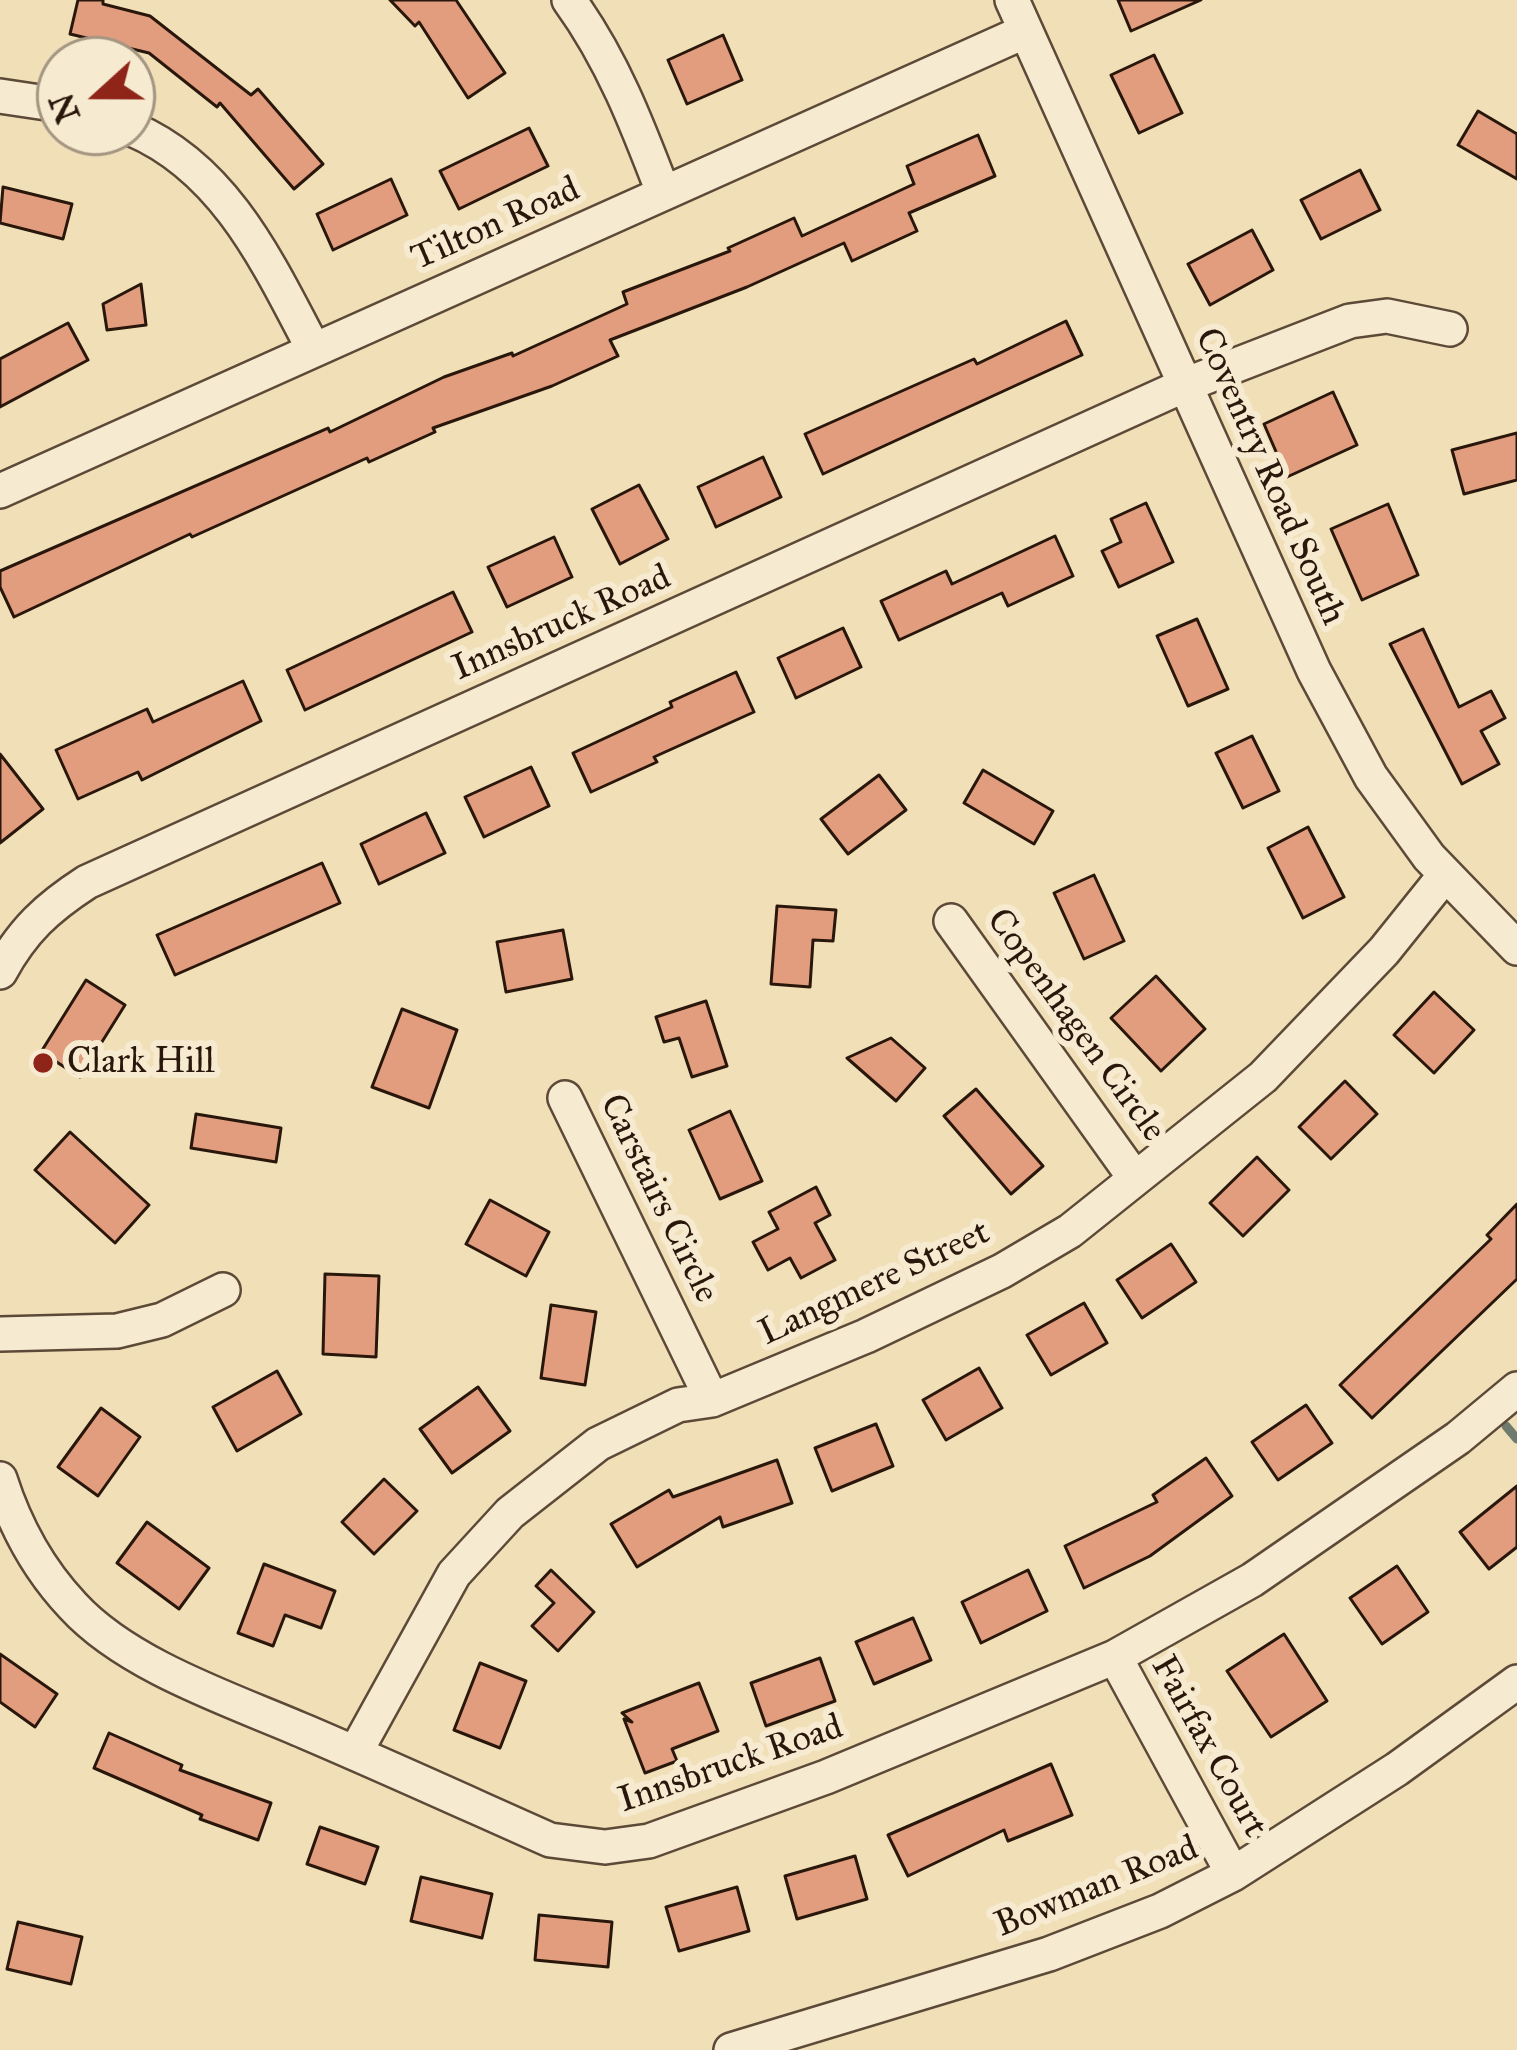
<!DOCTYPE html>
<html>
<head>
<meta charset="utf-8">
<style>
	body { margin:0 }
	#map { position:relative; width:1517px; height:2050px; overflow:hidden; background:#f1dfb7; font-family:"IM FELL Great Primer",serif }
	canvas { display:block }
	.north { position:absolute; left:36px; top:36px; width:120px; height:120px; box-sizing:border-box; background:#f6ead0; border:3px solid #a49682; border-radius:50%; rotate:249deg; font-size:33px; font-weight:700; line-height:48px; text-align:center; color:#2a170c }
	.north::after { content:''; display:block; margin:auto; width:42px; height:54px; background:#8f2418; clip-path:polygon(50% 0,100% 100%,50% 72%,0 100%) }
</style>
</head>
<body>
<div id="map">
<canvas width="1517" height="2050"></canvas>
<div class="north">N</div>
</div>
<script>
const g = document.querySelector('canvas').getContext('2d');
g.lineJoin = 'round';
function strokePath(path, color, width, dash) {
  g.strokeStyle = color;
  g.lineWidth = width;
  g.lineCap = dash ? 'butt' : 'round';
  g.setLineDash(dash || []);
  g.stroke(path);
}
function paint(path, color) {
  g.fillStyle = color;
  g.fill(path, 'evenodd');
}
function write(font, color, halo, rows, align = 'center') {
  g.font = font + ' "IM FELL Great Primer",serif';
  g.lineWidth = 12;
  g.setLineDash([]);
  g.textBaseline = 'middle';
  g.strokeStyle = halo;
  g.fillStyle = color;
  for (const [text, x, y, turn = 0] of rows) {
    g.save();
    g.translate(x, y);
    g.rotate((+turn || 0) * Math.PI / 180);
    g.textAlign = isNaN(turn) ? turn : align;
    if (halo) g.strokeText(text, 0, 0);
    g.fillText(text, 0, 0);
    g.restore();
  }
}
strokePath(new Path2D(`
	M1506,1426L1517,1439`), '#6e7b6d', 9);
const building = new Path2D(`
	M78,0H103V4L150,16L251,95L258,89L323,164L294,189L220,103L217,107L149,53L70,34Z
	M390,0H456L505,73L468,98L419,22L415,26Z
	M1118,0H1201L1131,31Z
	M723,35L742,80L687,104L668,60Z
	M1154,55L1182,113L1139,133L1111,75Z
	M1478,111L1517,134V179L1458,145Z
	M529,128L548,166L459,209L440,171Z
	M978,135L995,176L909,213L917,231L852,261L844,243L747,287L610,340L618,356L552,386L433,428L435,432L369,462L367,458L192,537L190,534L14,617L0,587V571L328,428L330,432L444,377L512,353L513,356L627,304L623,292L730,251L728,248L794,218L802,236L914,184L907,166Z
	M1360,170L1380,210L1321,239L1301,200Z
	M391,179L407,215L333,250L317,214Z
	M3,187L72,204L63,239L0,223Z
	M1252,230L1273,270L1210,305L1188,264Z
	M141,284L146,325L107,330L103,304Z
	M1066,321L1082,355L823,474L805,434L974,359L977,364Z
	M68,323L88,360L0,407V359Z
	M1333,392L1357,445L1287,477L1264,424Z
	M1517,433V480L1464,494L1452,450Z
	M763,457L781,497L716,527L698,487Z
	M639,485L668,539L620,564L592,509Z
	M1146,503L1173,562L1119,587L1102,551L1121,542L1111,519Z
	M1388,504L1418,575L1362,600L1331,529Z
	M1055,536L1073,576L1008,606L1002,593L899,640L881,601L946,571L952,584Z
	M554,537L572,577L507,607L488,567Z
	M453,592L472,632L305,710L287,670Z
	M1197,619L1228,689L1188,706L1157,636Z
	M843,628L861,667L796,698L778,658Z
	M1423,629L1459,707L1491,691L1505,718L1481,731L1499,764L1462,784L1390,644Z
	M736,672L754,712L654,757L657,762L591,792L573,753L672,707L670,702Z
	M243,681L261,721L142,780L138,772L78,799L56,750L147,709L153,722Z
	M1252,736L1279,791L1243,808L1216,753Z
	M0,754L43,809L0,843Z
	M531,767L549,806L484,837L465,797Z
	M983,770L1053,811L1034,844L964,803Z
	M879,775L906,810L848,854L821,819Z
	M426,813L445,853L379,884L361,844Z
	M1308,827L1344,897L1303,918L1268,848Z
	M322,863L340,903L175,975L157,935Z
	M1094,875L1124,941L1084,959L1054,893Z
	M777,906L836,910L833,941L813,940L810,987L771,984Z
	M563,930L572,979L506,992L497,942Z
	M1156,976L1205,1029L1161,1071L1111,1018Z
	M86,980L125,1005L80,1077L41,1052Z
	M1434,992L1474,1030L1434,1073L1394,1035Z
	M706,1001L727,1066L692,1077L679,1038L664,1042L656,1017Z
	M402,1009L457,1030L429,1108L372,1087Z
	M891,1038L925,1068L896,1101L847,1058Z
	M1345,1081L1377,1114L1331,1159L1299,1127Z
	M976,1089L1043,1166L1011,1194L944,1116Z
	M730,1111L762,1181L720,1199L689,1130Z
	M196,1114L281,1128L276,1162L191,1148Z
	M70,1132L149,1205L115,1243L35,1170Z
	M1257,1157L1289,1190L1243,1236L1210,1203Z
	M816,1187L830,1215L815,1223L835,1260L801,1278L790,1258L768,1270L753,1242L778,1229L769,1212Z
	M490,1200L549,1232L526,1276L466,1244Z
	M1517,1204V1279L1372,1418L1340,1385L1491,1239L1487,1235Z
	M1171,1244L1196,1282L1142,1318L1117,1280Z
	M325,1274L379,1276L376,1357L323,1354Z
	M1084,1303L1107,1343L1051,1375L1027,1335Z
	M551,1305L596,1312L585,1385L541,1378Z
	M979,1368L1002,1408L946,1440L923,1400Z
	M277,1371L301,1414L237,1451L213,1407Z
	M478,1387L510,1431L452,1473L420,1429Z
	M1306,1405L1332,1443L1278,1480L1252,1442Z
	M101,1408L140,1437L98,1496L58,1467Z
	M876,1424L893,1466L832,1491L815,1448Z
	M1206,1458L1232,1496L1150,1556L1084,1588L1065,1546L1157,1502L1153,1495Z
	M777,1460L792,1503L723,1527L720,1517L637,1567L611,1524L669,1490L673,1497Z
	M384,1479L417,1511L374,1554L342,1522Z
	M1517,1486V1547L1489,1569L1460,1532Z
	M147,1522L209,1568L179,1609L117,1563Z
	M264,1564L335,1591L321,1628L285,1615L273,1646L238,1633Z
	M1397,1566L1428,1612L1382,1644L1350,1598Z
	M551,1570L594,1612L558,1651L532,1626L554,1603L536,1586Z
	M1028,1570L1047,1611L981,1643L962,1602Z
	M913,1618L931,1660L874,1684L856,1642Z
	M1284,1634L1327,1701L1271,1737L1227,1671Z
	M0,1654L57,1694L35,1727L0,1702Z
	M820,1658L835,1701L766,1726L751,1683Z
	M480,1663L526,1681L500,1748L454,1730Z
	M699,1683L718,1731L672,1749L677,1761L645,1773L624,1719L632,1722L622,1713Z
	M109,1733L182,1765L180,1770L271,1803L258,1840L200,1819L202,1815L94,1768Z
	M1051,1764L1072,1815L1008,1841L1004,1830L908,1876L888,1835Z
	M320,1827L378,1847L365,1884L307,1864Z
	M855,1856L867,1899L797,1919L785,1876Z
	M421,1877L492,1894L482,1938L411,1921Z
	M737,1887L749,1931L679,1951L666,1907Z
	M539,1915L612,1922L608,1967L535,1960Z
	M18,1922L82,1937L71,1984L7,1969Z`);
paint(building, '#e19d7e');
strokePath(building, '#2a170c', 3);
const minor = new Path2D(`
	M569,0C612,59 637,124 663,192
	M1012,0L1314,671L1371,777L1429,857L1517,948
	M0,96L60,105
	M132,129C226,169 269,265 314,350
	M0,491L1026,31
	M951,921L1134,1177
	M0,972C23,930 47,908 87,882L1185,385L1350,321L1387,316L1450,329
	M565,1098L712,1400
	M0,1334L117,1331L162,1320L223,1290
	M0,1479C15,1526 39,1570 73,1606C128,1666 232,1700 306,1732C388,1767 469,1804 550,1840L605,1847L649,1841L826,1777L1115,1657L1252,1580L1458,1438L1517,1389
	M1115,1657L1233,1874
	M355,1753L454,1574L510,1513L598,1444L678,1405L712,1400L866,1336L1002,1271L1070,1231L1263,1077L1384,951L1445,875
	M731,2050L1049,1954L1160,1911L1233,1874L1397,1769L1517,1682`);
strokePath(minor, '#5c4937', 38);
strokePath(minor, '#f6ead0', 33);
for (const [x, y, r, color] of [
	[43,1063,12,"#8f2418"]
]) {
  const dot = new Path2D();
  dot.arc(x, y, r, 0, 2 * Math.PI);
  g.fillStyle = color;
  g.fill(dot);
  strokePath(dot, '#f6ead0', 4.5);
}
write('36px', '#2a170c', '#f6ead0', [
	["Tilton Road",496,225,-24],
	["Coventry Road South",1269,477,66],
	["Innsbruck Road",562,624,-24],
	["Copenhagen Circle",1075,1026,54],
	["Carstairs Circle",658,1199,64],
	["Langmere Street",875,1284,-25],
	["Fairfax Court",1208,1747,61],
	["Innsbruck Road",731,1765,-19],
	["Bowman Road",1097,1888,-22]
]);
write('36px', '#2a170c', '#f6ead0', [
	["Clark Hill",67,1063]
], 'left');
</script>
</body>
</html>
